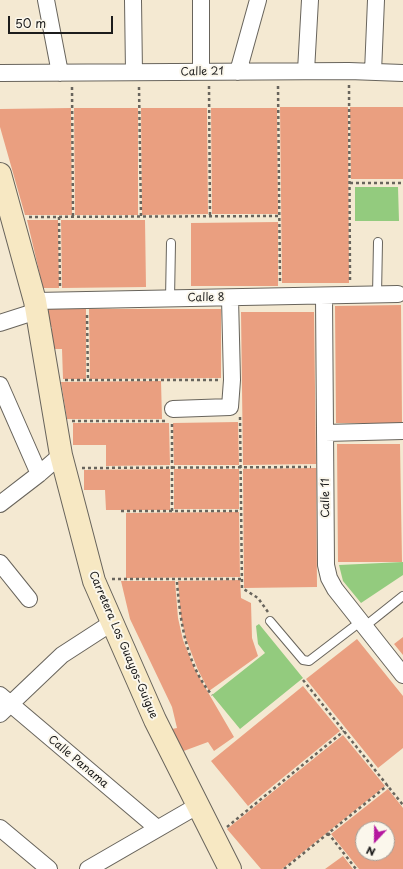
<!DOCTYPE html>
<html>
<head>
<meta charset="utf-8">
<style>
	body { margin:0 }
	#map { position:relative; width:403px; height:869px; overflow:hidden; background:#f4e9d2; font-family:"Playpen Sans",sans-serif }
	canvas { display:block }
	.north { position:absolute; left:355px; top:821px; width:40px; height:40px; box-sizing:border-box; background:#fbf7ec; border:1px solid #a29f99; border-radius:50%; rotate:202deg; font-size:11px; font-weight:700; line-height:16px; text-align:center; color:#1c1c1c }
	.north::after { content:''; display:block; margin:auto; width:14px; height:18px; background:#b5179e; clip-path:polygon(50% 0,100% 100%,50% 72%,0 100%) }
	.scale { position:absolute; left:8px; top:16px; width:105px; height:18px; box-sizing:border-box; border:2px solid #1c1c1c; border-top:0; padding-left:5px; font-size:12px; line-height:14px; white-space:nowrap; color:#1c1c1c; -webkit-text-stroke:3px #fbf7ec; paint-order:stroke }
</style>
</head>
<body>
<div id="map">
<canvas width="403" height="869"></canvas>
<div class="north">N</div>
<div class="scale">50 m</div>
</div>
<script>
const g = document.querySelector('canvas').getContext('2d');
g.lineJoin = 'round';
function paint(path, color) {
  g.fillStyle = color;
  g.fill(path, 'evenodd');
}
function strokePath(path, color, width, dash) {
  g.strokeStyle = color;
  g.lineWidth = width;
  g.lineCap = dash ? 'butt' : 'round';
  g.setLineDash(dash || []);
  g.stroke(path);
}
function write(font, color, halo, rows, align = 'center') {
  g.font = font + ' "Playpen Sans",sans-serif';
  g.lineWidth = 4;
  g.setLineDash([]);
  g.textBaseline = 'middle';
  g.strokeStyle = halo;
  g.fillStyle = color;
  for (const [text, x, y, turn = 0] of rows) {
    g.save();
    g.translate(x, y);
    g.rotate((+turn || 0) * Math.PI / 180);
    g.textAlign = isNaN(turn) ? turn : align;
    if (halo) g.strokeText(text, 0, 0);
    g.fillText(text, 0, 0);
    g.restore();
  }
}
paint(new Path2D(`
	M355,187H398L399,221H355Z
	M403,562V575L361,603L343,581L339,565Z
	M259,624L303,678L240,729L212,695L265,653L258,644L256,626Z`), '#93cb7e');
paint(new Path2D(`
	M280,107H348L349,283H282Z
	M350,107H403V179H351Z
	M71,108L72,215H25L0,127V109Z
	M74,108H138V215H75Z
	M141,108H207L208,214L142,215Z
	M211,108H277L278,214H212Z
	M27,220H58L59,288H43Z
	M61,220H145L146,287L62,288Z
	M278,222V286H191V223Z
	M401,305L402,423H336L335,306Z
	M48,309H86V379H63L62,349H52V327H49Z
	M89,309H221V378L90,379Z
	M241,312H314L316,464L243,465Z
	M161,381L162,419H67L61,382Z
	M238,422L239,465H174L173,423Z
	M73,423H169L170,465L106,466V445H73Z
	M337,444H400L402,562H338Z
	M316,468L317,587L244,588L243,469Z
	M170,469V510H106L105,490H84V470Z
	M174,469H239V509H174Z
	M239,512L240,577L126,578V513Z
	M240,580L241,598L251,603L252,638L258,656L209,691L198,670L186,639L181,617L178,581Z
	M121,581H175L178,618L183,640L195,670L234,737L214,751L208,742L181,752L172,729L177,728L172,707L130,619Z
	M403,637V655L394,644Z
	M357,639L403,696V748L378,768L306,679Z
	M303,686L340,731L248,806L211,761Z
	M343,735L385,786L282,869H261L227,829Z
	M388,789L403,808V869H359L331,834ZM363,829H387V853H363Z
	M343,856L353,869H325Z`), '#ea9f80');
const lane = new Path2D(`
	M377,295L378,242
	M170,299L171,243
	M270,621L303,660L309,661L360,622
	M364,627L403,596`);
const street = new Path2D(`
	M46,0L60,73
	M133,0L134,72
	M201,0V72
	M306,71L310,0
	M238,72L258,0
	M373,72L376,0
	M0,73L349,71L403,73
	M324,296L326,565L329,578L335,589L403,675
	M35,301L398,294
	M0,323L37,311
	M0,385L39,474
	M173,409L230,407L232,380L230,298
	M325,433L403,431
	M0,504L39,474L61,455
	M0,563L29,599
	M0,695L157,828
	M0,714L62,655L113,622
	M0,828L49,869
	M88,869L197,806`);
const secondary = new Path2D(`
	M0,174L35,301L61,455L94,581L155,720L230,869`);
strokePath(lane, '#68645c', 10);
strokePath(street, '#68645c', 18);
strokePath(secondary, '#68645c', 24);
strokePath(new Path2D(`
	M349,85L350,280
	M209,86L210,217
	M278,86L280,283
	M72,87L73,217
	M139,87L141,217
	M350,183H403
	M29,217L280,216
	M59,217L60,286
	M87,315L88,380
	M65,380H218
	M240,417L242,588L258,598L268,612
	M72,421H165
	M172,424V511
	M82,468L311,467
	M121,511H241
	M112,579H242
	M177,582C180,620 186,665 212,695
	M303,680L403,805
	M227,827L344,731
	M328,833L356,869
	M284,869L388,785`), '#68645c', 2.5, [3, 3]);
strokePath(lane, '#fff', 8);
strokePath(street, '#fff', 16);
strokePath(secondary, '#f7e8c3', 22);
write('11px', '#1c1c1c', '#fbf7ec', [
	["Calle 21",202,72,-1],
	["Calle 8",206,298,-1],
	["Calle 11",326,498,-90],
	["Carretera Los Guayos-Guigue",123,645,67],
	["Calle Panama",78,762,40]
]);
</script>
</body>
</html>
